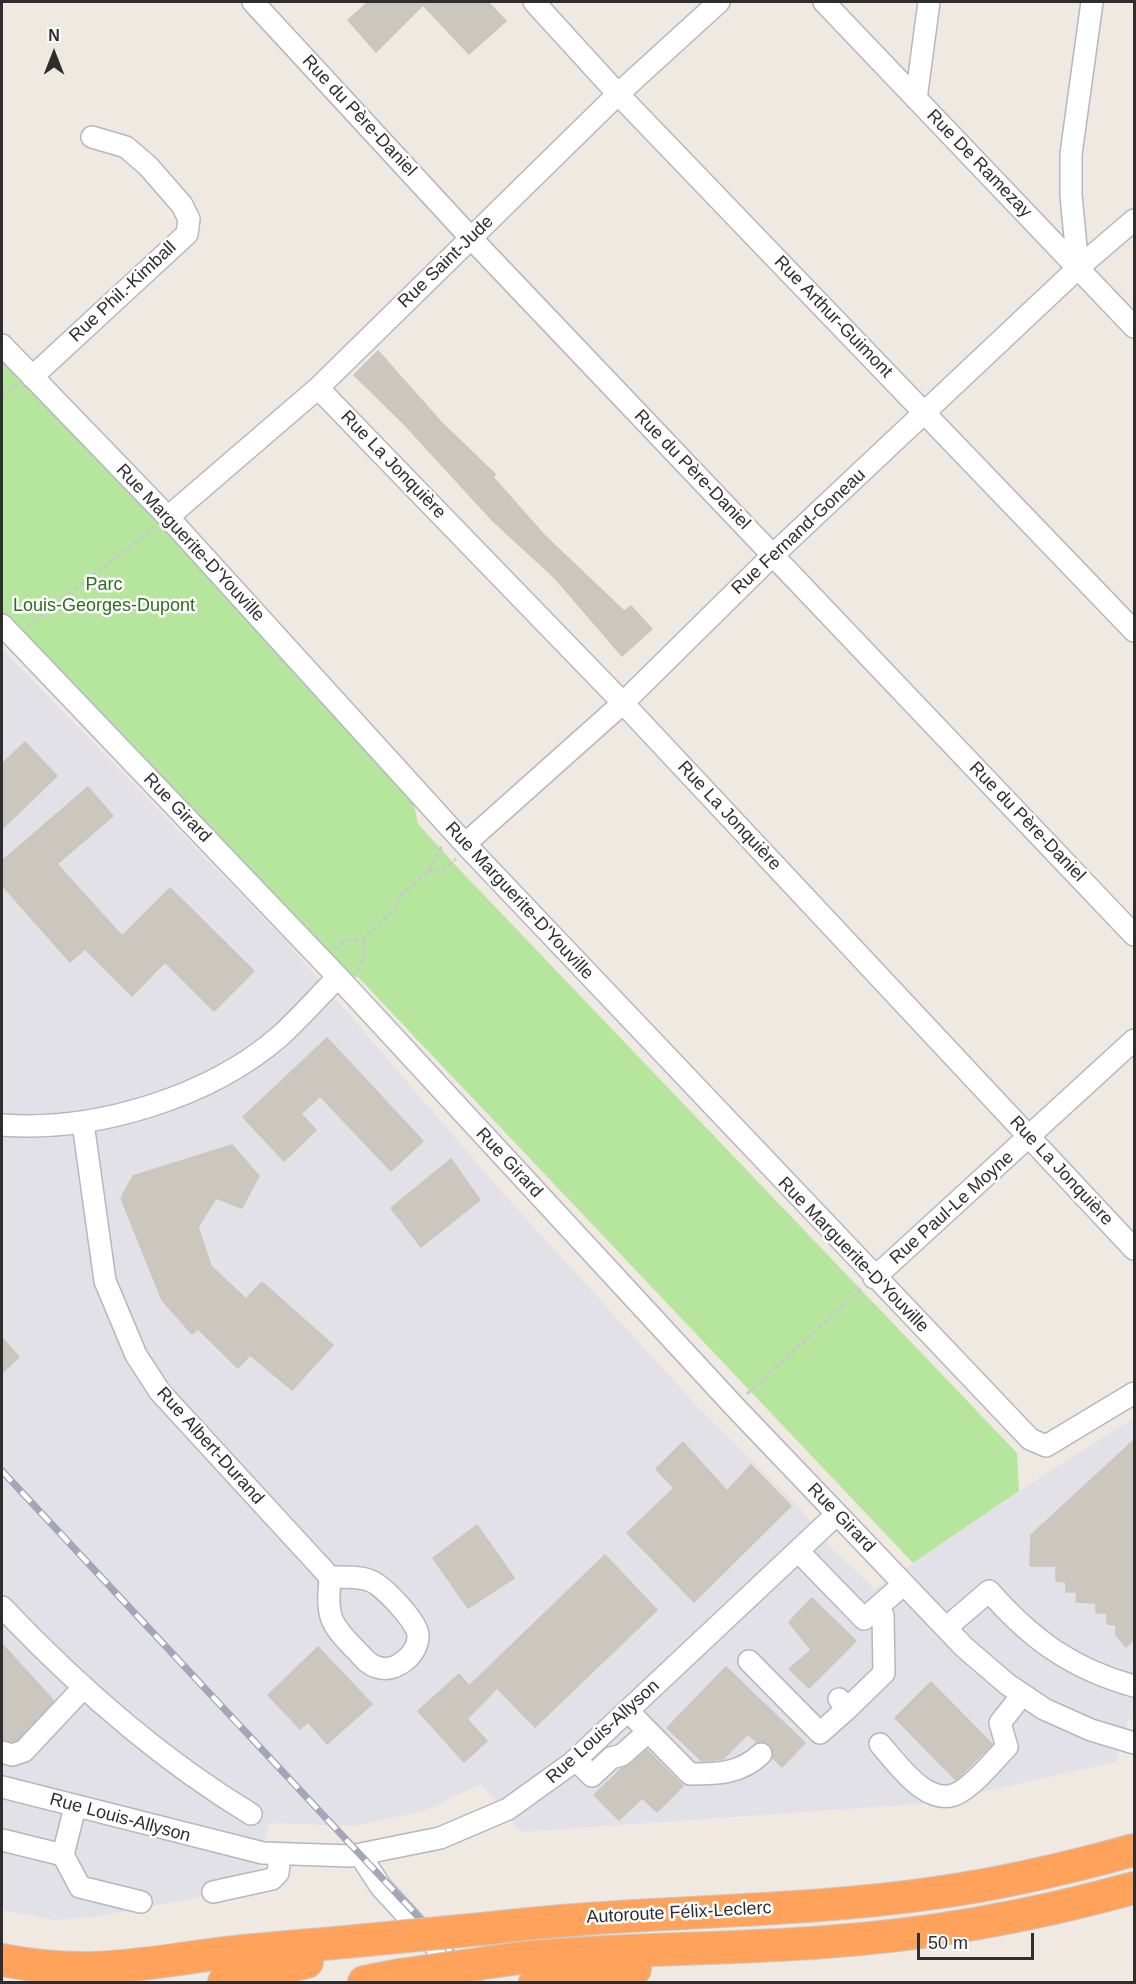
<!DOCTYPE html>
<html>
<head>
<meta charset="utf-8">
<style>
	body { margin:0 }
	#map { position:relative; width:1136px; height:1984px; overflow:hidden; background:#efe9e1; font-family:Arial,sans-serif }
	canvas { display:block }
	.frame { position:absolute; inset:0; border:3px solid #2e2e2e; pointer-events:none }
	.north { position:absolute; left:24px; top:24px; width:60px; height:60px; -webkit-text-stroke:4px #fff; paint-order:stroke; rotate:0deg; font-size:16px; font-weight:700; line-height:24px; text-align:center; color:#2e2e2e }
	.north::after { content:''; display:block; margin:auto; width:21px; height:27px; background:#2e2e2e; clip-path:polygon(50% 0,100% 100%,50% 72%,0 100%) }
	.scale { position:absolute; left:917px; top:1933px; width:117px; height:27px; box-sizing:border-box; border:3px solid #2e2e2e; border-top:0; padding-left:8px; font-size:18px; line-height:21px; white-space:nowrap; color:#2e2e2e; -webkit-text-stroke:4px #fff; paint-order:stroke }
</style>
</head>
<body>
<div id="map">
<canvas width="1136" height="1984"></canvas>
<div class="frame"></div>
<div class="north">N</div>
<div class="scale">50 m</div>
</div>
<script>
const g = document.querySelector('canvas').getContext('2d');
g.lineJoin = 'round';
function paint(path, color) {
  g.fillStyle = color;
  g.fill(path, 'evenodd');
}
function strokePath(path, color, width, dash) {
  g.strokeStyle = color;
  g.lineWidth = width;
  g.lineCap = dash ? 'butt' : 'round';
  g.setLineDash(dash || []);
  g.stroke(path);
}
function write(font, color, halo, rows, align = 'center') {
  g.font = font + ' Arial,sans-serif';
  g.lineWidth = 5;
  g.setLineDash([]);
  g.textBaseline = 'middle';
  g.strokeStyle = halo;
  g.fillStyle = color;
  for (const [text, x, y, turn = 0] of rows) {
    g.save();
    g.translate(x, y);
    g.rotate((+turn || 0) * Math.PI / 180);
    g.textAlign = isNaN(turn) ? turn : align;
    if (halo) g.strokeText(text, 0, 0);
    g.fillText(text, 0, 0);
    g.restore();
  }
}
paint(new Path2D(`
	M2,649L284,939L502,1192L695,1404L800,1508L834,1551L875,1589L1054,1468L1134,1418V1720L1128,1719L1116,1762L932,1803L521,1832L481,1784L423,1811L353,1826L269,1823L255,1887L94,1917L55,1920L2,1910Z`), '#e3e1e8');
paint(new Path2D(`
	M2,343L407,771L418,824L460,870L1017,1453L1019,1491L913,1563L358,977H338L2,634Z`), '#b6e59e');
const building = new Path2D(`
	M368,2H488L506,21L469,54L423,5L376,52L348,20Z
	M378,351L442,423L495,474L493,477L545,536L624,611L631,606L652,629L622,656L555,578L493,521L405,425L354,375Z
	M25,742L57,776L2,829V764Z
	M88,787L113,816L57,864L122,936L170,888L254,971L214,1011L165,962L132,996L85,949L70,962L2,885V861Z
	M327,1038L423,1141L391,1171L320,1096L301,1114L316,1130L284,1161L243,1117Z
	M232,1145L259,1176L242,1208L216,1198L198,1227L211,1266L246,1299L262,1282L333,1345L292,1390L250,1355L238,1368L198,1329L192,1334L162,1300L121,1198L133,1176Z
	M451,1159L480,1200L421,1247L391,1208Z
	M2,1338L19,1357L2,1373Z
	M1134,1440V1639L1126,1647L1116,1635V1625L1107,1624V1613H1096V1603L1076,1602L1077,1592H1066V1582L1056,1581V1566H1030L1031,1535Z
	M683,1442L727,1491L751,1465L791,1506L694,1602L627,1533L674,1488L656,1469Z
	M477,1525L514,1578L468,1608L433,1558Z
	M605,1555L657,1610L535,1727L497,1688L467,1719L487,1741L464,1762L418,1711L459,1674L469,1686Z
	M812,1598L856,1641L809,1688L789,1669L811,1650L789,1622Z
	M2,1644L54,1701L17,1740L12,1742L2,1740Z
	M318,1647L372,1704L327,1744L308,1722L300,1729L268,1695Z
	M726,1667L805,1743L782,1767L773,1758L770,1745L765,1742H757L748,1734L723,1759L702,1761L667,1728Z
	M931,1682L992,1744L956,1780L895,1718Z
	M647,1750L683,1786L657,1812L642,1798L619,1820L594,1795L621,1769L630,1765Z`);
paint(building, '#cbc7bf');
strokePath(building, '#cbc5ba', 1.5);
const minor = new Path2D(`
	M253,2L470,237L1134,935
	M534,2L618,94L1134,631
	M824,2L1134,327
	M916,99L929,2
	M1078,268L1071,195V154L1092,2
	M2,345L168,517L465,844L1030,1439L1046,1446L1134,1393
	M32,377L187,234L189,219L182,205L148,166L126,147L92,137
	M318,388L623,703L1134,1249
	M168,517L318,388L618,94L719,2
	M2,625L338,977L734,1406L964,1647L1007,1684L1044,1709L1091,1730L1134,1743
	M465,844L623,703L773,555L1078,268L1134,220
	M83,1123L105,1281L136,1355L160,1392L330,1577
	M2,1125C94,1132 209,1098 280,1036C300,1018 319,996 338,977
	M874,1278L1134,1040
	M798,1551L864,1619L904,1584
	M330,1577C343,1577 359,1576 371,1581C383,1586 417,1621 418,1635C419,1654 395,1674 377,1667C368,1665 362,1656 356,1650C328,1622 327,1616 330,1577Z
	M2,1607C77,1686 158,1758 251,1814
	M946,1628L989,1591C1031,1639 1072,1669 1134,1686
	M749,1661L820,1733L847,1709
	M839,1699L847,1709L884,1673L883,1615L877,1608
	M628,1711L690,1774C717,1774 740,1774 761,1754
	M880,1744C897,1763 929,1811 960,1792C978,1781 992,1762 1007,1747L1000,1723L1022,1695
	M2,1752L12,1755L24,1751L83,1688
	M576,1760L592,1776L611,1758L622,1755L648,1732
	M2,1787L263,1853L351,1856L440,1838L508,1809L572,1763L837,1514
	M75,1807L63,1855L80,1887L141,1902
	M2,1840L63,1855
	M360,1855L381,1887L468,1982
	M213,1892L272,1879L278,1873L280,1855`);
const highway = new Path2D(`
	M491,1928C639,1910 788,1914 935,1893C1002,1884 1069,1868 1134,1850
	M520,1958C621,1948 723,1950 825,1942C930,1935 1033,1916 1134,1888
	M2,1960C84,1976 136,1965 216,1954C266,1948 316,1945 367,1940
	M224,1982L307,1962
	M364,1982L400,1975
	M535,1982L635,1969`);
strokePath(minor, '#b4b7c1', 24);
strokePath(highway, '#c9c9c9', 34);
strokePath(new Path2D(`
	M2,394L17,385
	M27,626L155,527
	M428,871L445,869L456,859
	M335,949L346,940L363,939L395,908L398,898L428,871L442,846
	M357,971L365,955L363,939
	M747,1394L861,1289`), '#c9c9c9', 3, [4.5, 3]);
strokePath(minor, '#fff', 21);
strokePath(highway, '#ffa35c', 32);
const rail = new Path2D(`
	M2,1471L479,1982`);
strokePath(rail, '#a3a6b8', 7);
strokePath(rail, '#fff', 4.5, [14]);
const highwayBridge = new Path2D(`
	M367,1940L491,1928
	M400,1975L520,1958`);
strokePath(highwayBridge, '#c9c9c9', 34, []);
strokePath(highwayBridge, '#ffa35c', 32);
write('18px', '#2e2e2e', '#fff', [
	["Rue du Père-Daniel",359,116,47],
	["Rue De Ramezay",979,164,46],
	["Rue Saint-Jude",446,262,-44],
	["Rue Phil.-Kimball",123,292,-43],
	["Rue Arthur-Guimont",833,317,46],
	["Rue La Jonquière",393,465,46],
	["Rue du Père-Daniel",692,470,46],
	["Rue Fernand-Goneau",799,532,-43],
	["Rue Marguerite-D'Youville",190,543,47],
	["Rue Girard",177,808,46],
	["Rue La Jonquière",729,816,47],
	["Rue du Père-Daniel",1027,822,46],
	["Rue Marguerite-D'Youville",519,901,47],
	["Rue Girard",509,1163,47],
	["Rue La Jonquière",1061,1171,47],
	["Rue Paul-Le Moyne",952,1208,-42],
	["Rue Marguerite-D'Youville",853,1255,46],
	["Rue Albert-Durand",210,1446,48],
	["Rue Girard",841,1518,46],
	["Rue Louis-Allyson",603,1732,-42],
	["Rue Louis-Allyson",120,1818,15],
	["Autoroute Félix-Leclerc",679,1913,-3]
]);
write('18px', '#2c6e1b', '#fff', [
	["Parc",104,585],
	["Louis-Georges-Dupont",104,606]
]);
</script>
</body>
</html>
